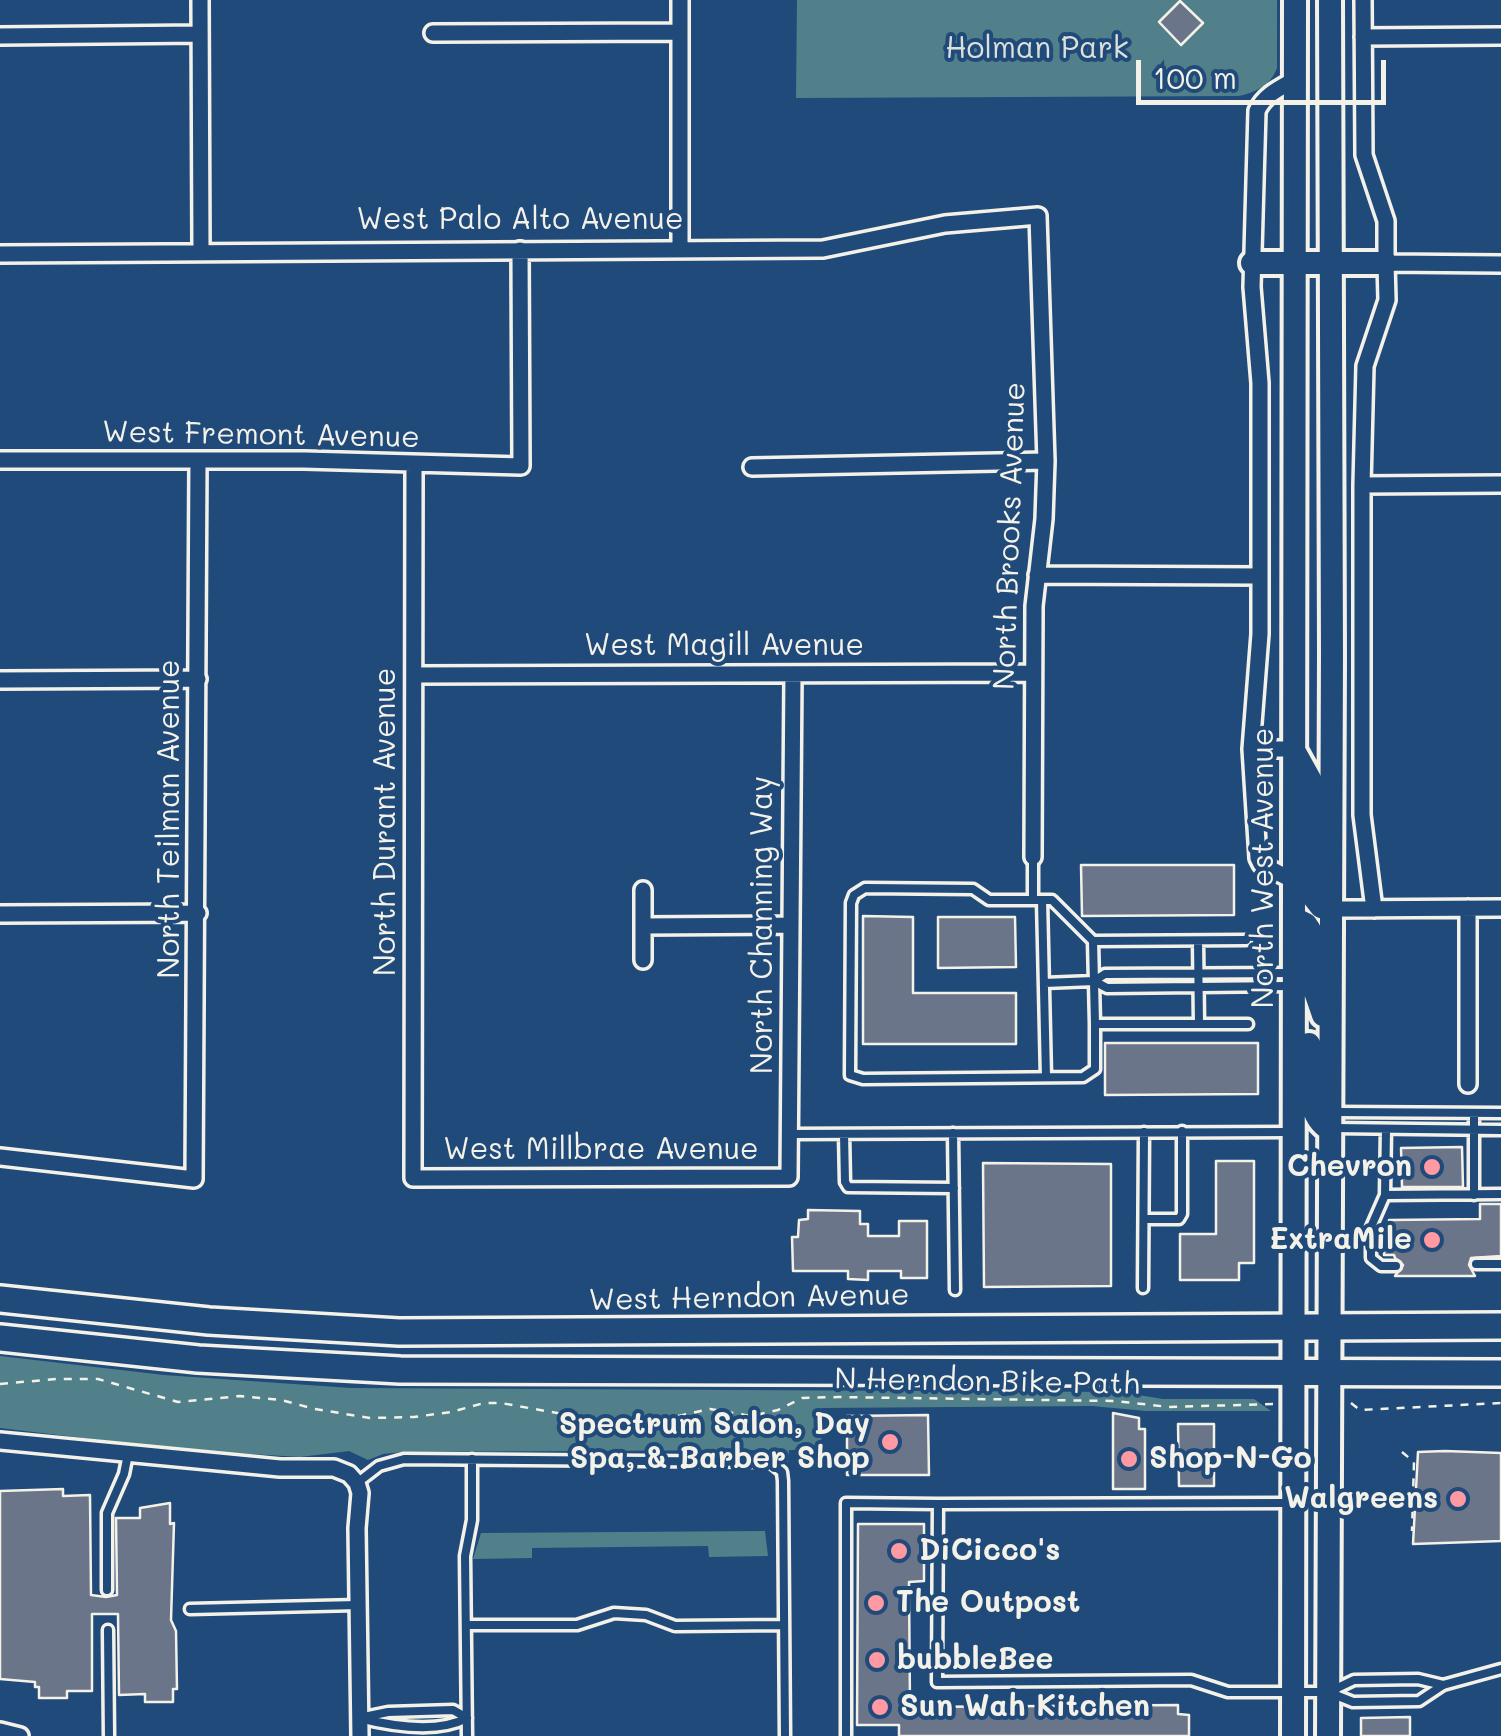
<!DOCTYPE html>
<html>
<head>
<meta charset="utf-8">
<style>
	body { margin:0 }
	#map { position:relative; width:1501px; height:1736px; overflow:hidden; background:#1f4a7a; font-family:Mali,sans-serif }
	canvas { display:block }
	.scale { position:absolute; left:1136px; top:60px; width:250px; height:45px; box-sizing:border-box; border:5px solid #f4f1e8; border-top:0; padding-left:12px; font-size:30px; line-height:35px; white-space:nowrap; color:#f4f1e8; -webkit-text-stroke:8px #1f4a7a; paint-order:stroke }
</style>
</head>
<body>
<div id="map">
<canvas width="1501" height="1736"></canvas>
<div class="scale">100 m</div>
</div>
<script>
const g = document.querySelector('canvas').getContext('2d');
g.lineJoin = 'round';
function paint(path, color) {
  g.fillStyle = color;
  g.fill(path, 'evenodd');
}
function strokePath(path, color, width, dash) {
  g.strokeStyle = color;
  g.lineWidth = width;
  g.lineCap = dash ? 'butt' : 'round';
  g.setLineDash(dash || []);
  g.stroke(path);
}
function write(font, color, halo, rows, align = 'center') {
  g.font = font + ' Mali,sans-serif';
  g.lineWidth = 8;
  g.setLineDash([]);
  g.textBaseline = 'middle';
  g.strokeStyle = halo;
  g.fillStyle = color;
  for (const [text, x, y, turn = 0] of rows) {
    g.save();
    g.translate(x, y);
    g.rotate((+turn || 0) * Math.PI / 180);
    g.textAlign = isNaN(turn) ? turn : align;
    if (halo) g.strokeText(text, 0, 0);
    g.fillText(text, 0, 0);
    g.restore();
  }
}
paint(new Path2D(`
	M797,0H1277V68C1271,85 1255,93 1238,96L796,98Z
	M0,1356L164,1375L351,1388L1120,1392L1163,1399H1254L1271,1411H1146L1092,1406L822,1408L821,1450H789L788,1462L775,1452L765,1450L404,1452L383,1454L368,1460L349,1451L300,1457L184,1450L0,1428Z
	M765,1531L768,1556L709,1557L708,1546L532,1548V1558L473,1559L481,1533Z`), '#51808a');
const building = new Path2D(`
	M1180,1L1203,23L1181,45L1159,22Z
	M1081,865H1234V915L1082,916Z
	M863,916L913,917V993H1016V1044H863Z
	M938,917H1015L1016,967L938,968Z
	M1105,1043H1258V1094L1105,1095Z
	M1462,1147L1463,1187H1402L1401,1148Z
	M1216,1161H1254V1263H1239V1280H1180V1234H1216Z
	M983,1163L1111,1164V1286L984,1287Z
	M1480,1204H1501V1256L1471,1258L1469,1265L1475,1276H1395L1403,1265L1395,1258L1394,1255H1384V1229H1389V1220L1480,1219Z
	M808,1210L860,1211V1224H868V1236H899V1221H927V1278H901V1271H868V1280L848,1279V1271H793L792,1237H798L799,1220L808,1219Z
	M1113,1413L1139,1418V1429H1145V1489H1113Z
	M928,1415L929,1475H847V1416Z
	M1178,1424H1214V1486H1179Z
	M1445,1451L1501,1453V1541L1413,1544L1418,1452Z
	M63,1489V1496L90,1495L91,1595L106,1597L117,1595L116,1518H140V1508L170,1503V1524L174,1523L171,1620L176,1631L177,1689H173V1702H145V1694L119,1695L118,1614H92V1691H67V1698H39V1687H35V1682L0,1679V1491Z
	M858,1524H924V1581L909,1582L910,1707L1178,1705V1714L1189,1715V1736H899V1725H857Z
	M1410,1717V1736H1361V1718Z`);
paint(building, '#6a7589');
strokePath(building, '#f4f1e8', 2.5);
const lane = new Path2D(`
	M1033,857V900H989L973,889L865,888L854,895L851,903L850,1075L863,1079L1083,1077L1095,1069V1024H1248
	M1033,900H1052L1093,941L1246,940
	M1042,900L1046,1077
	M1093,941L1095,1024
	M1198,941L1199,1024
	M1094,981L1105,974L1292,973
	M1044,983L1094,981L1107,988L1289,986
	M1336,1112L1501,1113
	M1474,1113V1195
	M1334,1128L1501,1130
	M1386,1129L1385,1195L1371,1227V1258L1381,1266H1396
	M953,1133L955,1290
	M790,1134L1289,1132
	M844,1134L845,1182L848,1187L954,1188
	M1385,1195L1501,1194
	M1144,1219H1179L1182,1214V1131
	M1476,1264H1501
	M1143,1288L1144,1132
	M357,1483L379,1466L404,1459L770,1462L782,1472L783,1481L785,1736
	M938,1504L1288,1503
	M107,1590V1513L124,1474L128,1454
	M190,1609L358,1605
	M466,1625H577L614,1613L646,1615L675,1626L784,1625
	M108,1630L109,1736
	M1333,1694L1353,1702L1419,1701L1443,1685L1501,1669
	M453,1710L467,1718C437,1734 391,1726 359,1718L388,1712Z
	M467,1736L465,1556L472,1520V1459
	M846,1736V1503L938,1504L937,1682L1191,1680L1228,1692H1329L1354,1680L1418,1679L1443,1685`);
const street = new Path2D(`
	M200,0L201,251
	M1363,0L1364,155L1386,221V263L1387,300L1365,366L1362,485V815L1374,909
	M433,33L680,32
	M0,36L200,34
	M1363,37L1501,36
	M680,249V0
	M0,254L823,249L945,224L1038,216L1046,461L1044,519L1034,606L1033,857
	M1386,263L1501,264
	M0,460H304L521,466L520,250
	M414,465L413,1178L789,1177L793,674
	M752,467L1046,461
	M1362,485L1501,484
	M1037,575L1260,576
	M414,675L1033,673
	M0,680L198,679
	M1251,749H1294
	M1292,880L1261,864L1258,858L1251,749L1260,634V383L1252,287L1257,111C1264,95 1280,88 1294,80
	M643,890V960
	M1468,908V1084
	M1329,909L1501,908
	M0,914L198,913
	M643,926L790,925
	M0,1157L194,1179L198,460
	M0,1441L280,1468H334L349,1474L357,1483L360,1493L357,1528L360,1736
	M0,1731L20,1736`);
const secondary = new Path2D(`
	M1252,263H1386
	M1295,752L1310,779V893L1321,907L1329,909
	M1294,918L1306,924L1310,930L1313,986L1323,1015
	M1309,1044C1309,1068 1304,1111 1326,1127
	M1293,1736L1295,0
	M1328,1736L1332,655L1330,0`);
const primary = new Path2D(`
	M0,1299L209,1321L399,1332L1501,1326
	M0,1338L198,1359L400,1370L1501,1373`);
strokePath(lane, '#f4f1e8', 15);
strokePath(street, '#f4f1e8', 22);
strokePath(secondary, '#f4f1e8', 30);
strokePath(primary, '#f4f1e8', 32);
strokePath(new Path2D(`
	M0,1384L56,1379H98L178,1402L240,1396L281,1400L315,1409L370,1418L414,1417L451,1412L484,1403H501L607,1422L656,1421L710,1409L751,1416L778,1410L802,1398L838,1397L1115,1401L1169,1407L1273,1404
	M1351,1403L1360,1410L1501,1403
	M1402,1452L1414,1462L1412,1531`), '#f4f1e8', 2.5, [8, 8]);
strokePath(lane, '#1f4a7a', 8);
strokePath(street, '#1f4a7a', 15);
strokePath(secondary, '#1f4a7a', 22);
strokePath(primary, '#1f4a7a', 25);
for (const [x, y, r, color] of [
	[1432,1167,10,"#ff9aa2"],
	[1432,1240,10,"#ff9aa2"],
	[890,1442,10,"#ff9aa2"],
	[1129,1459,10,"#ff9aa2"],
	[1458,1499,10,"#ff9aa2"],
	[899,1551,10,"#ff9aa2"],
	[876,1603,10,"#ff9aa2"],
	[877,1660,10,"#ff9aa2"],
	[880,1707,10,"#ff9aa2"]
]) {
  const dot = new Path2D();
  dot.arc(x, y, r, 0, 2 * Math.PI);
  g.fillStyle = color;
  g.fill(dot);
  strokePath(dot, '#1f4a7a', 4);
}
write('30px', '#dce0da', '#1f4a7a', [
	["Holman Park",1037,49]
]);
write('30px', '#f4f1e8', '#1f4a7a', [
	["West Palo Alto Avenue",520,220],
	["West Fremont Avenue",261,435,1],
	["North Brooks Avenue",1010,536,-88],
	["West Magill Avenue",724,646],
	["North Teilman Avenue",170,819,-90],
	["North Durant Avenue",386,822,-90],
	["North West Avenue",1264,868,-90],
	["North Channing Way",763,925,-90],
	["West Millbrae Avenue",601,1150],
	["West Herndon Avenue",749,1298,-1],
	["N Herndon Bike Path",987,1382,1]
]);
write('bold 30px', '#f4f1e8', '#1f4a7a', [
	["Chevron",1412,1167,"right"],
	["ExtraMile",1412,1240,"right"],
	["Spectrum Salon, Day",870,1425,"right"],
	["Spa, & Barber Shop",870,1459,"right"],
	["Shop-N-Go",1149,1459],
	["Walgreens",1438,1499,"right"],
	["DiCicco's",919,1551],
	["The Outpost",896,1603],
	["bubbleBee",897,1660],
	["Sun Wah Kitchen",900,1707]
], 'left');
</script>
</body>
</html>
